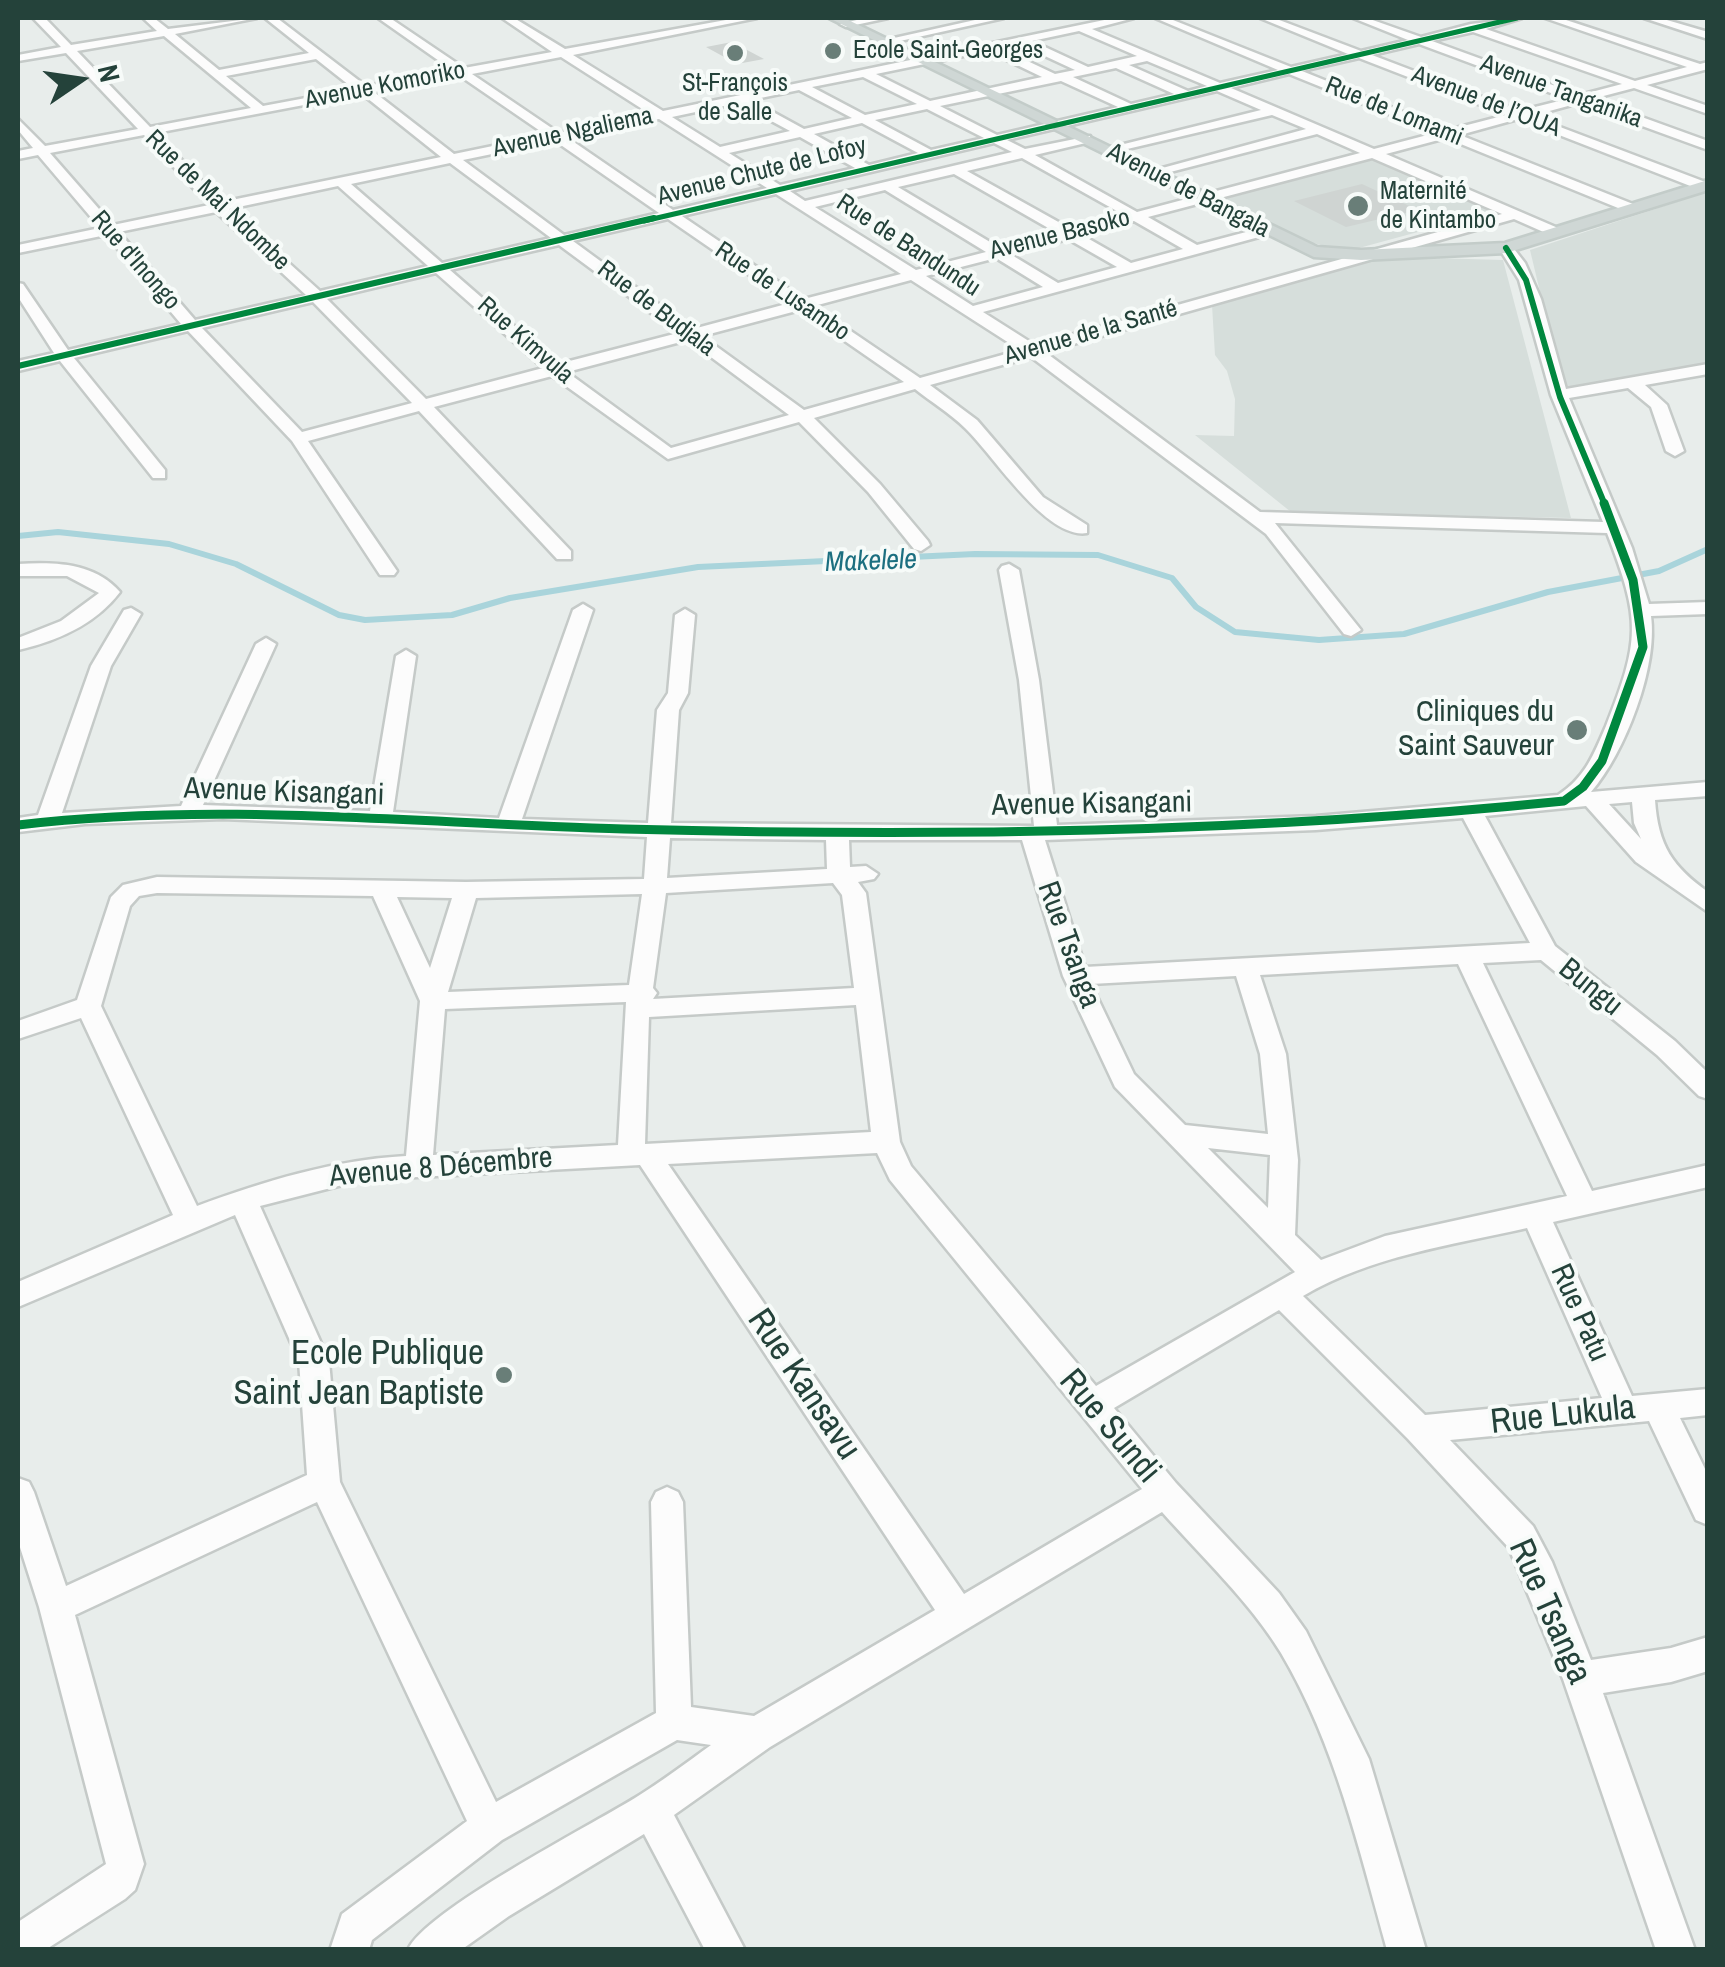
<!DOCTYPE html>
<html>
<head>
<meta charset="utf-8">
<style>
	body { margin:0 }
	#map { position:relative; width:1725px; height:1967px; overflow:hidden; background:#e8edeb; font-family:"Archivo Narrow",sans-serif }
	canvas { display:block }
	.frame { position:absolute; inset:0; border:20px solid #24423a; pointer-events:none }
	.north { position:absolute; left:30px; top:30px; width:100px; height:100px; -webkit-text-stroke:8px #f7fbf9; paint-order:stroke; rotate:77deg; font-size:28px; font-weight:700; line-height:40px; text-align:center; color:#24423a }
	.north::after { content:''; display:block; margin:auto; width:35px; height:45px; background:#24423a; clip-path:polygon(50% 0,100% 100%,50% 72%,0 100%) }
</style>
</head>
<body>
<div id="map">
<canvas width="1725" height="1967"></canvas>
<div class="frame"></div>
<div class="north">N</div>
</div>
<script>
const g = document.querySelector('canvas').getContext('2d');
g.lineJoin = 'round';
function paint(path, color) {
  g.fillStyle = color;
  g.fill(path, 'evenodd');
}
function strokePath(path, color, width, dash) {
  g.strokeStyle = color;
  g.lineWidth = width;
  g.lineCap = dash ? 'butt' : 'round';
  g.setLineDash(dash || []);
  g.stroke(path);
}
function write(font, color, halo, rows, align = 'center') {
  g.font = font + ' "Archivo Narrow",sans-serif';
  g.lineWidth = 8;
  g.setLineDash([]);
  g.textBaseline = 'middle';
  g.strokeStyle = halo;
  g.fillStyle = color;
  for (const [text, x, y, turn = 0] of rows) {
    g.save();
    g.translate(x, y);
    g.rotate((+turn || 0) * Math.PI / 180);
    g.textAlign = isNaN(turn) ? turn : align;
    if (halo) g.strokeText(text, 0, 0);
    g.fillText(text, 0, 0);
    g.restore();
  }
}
paint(new Path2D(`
	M1372,159L1495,211L1348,251L1304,241L1221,200Z
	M1707,192V363L1564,392L1530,250Z
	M1397,257L1503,260L1571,518L1291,512L1195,435L1234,436L1235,399L1227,371L1215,355L1212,305L1348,264Z`), '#d6dedb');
strokePath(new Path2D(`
	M18,536L58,532L169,544L236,564L339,615L365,620L452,615L510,598L698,567L975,554L1098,555L1172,578L1196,607L1235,632L1319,640L1404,634L1548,592L1659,571L1708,549`), '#a9d4db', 6);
paint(new Path2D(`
	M732,42L764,59L737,64L706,47Z
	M1362,184L1418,210L1346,227L1294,201Z`), '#cfd4d2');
const minor = new Path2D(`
	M33,18H45L71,45L157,31L143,18H154L168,29L257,18L175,34L219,70L309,53L265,18H277L366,86L452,70L378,18H390L464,68L552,52L502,18H514L565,49L737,18H757L573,55L663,111L1114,18H1134L1092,29L1220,83L1278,70L1155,18H1168L1291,67L1348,54L1260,18H1274L1361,51L1408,40L1353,18H1367L1421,37L1471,24L1522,18L1486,29L1635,81L1687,67L1545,18H1560L1700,64L1708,62V69L1647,85L1708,106V114L1634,88L1592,99L1708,141V150L1579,103L1531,116L1708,183V189H1698L1518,119L1460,135L1633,204V210H1623L1446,138L1386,154L1558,228V234H1548L1514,219L1045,352L1260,512L1603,522L1551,395L1519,280L1499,248L1511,245L1525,263L1541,299L1566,389L1708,364V374L1645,385L1667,405L1684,451L1675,456L1666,451L1651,407L1628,388L1569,398L1632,548L1649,604L1708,602V614L1651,616C1658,667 1625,753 1591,792L1708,782V796L1655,800C1658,846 1673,867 1708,892V912L1636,862L1586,806L1485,816L1555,946L1675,1041L1708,1073V1099L1699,1096L1657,1055L1541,960L1483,963L1592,1191L1708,1165V1187L1553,1222L1632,1396L1708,1389V1415L1680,1418L1708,1475V1525L1696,1520L1649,1421L1450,1440L1533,1526L1552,1562L1591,1660L1671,1648L1708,1637V1671L1671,1682L1603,1693L1695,1950H1656L1563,1679L1509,1548L1408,1439L1279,1310L1114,1408L1176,1483L1279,1593L1306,1631L1369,1759L1426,1950H1387C1359,1849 1335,1744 1281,1653C1249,1601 1202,1557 1162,1512L770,1747L674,1815L745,1950H705L644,1834L509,1916L461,1950H408C423,1912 591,1825 635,1798C661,1782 686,1763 711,1745L677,1740L502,1840L372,1940L369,1950H330L342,1914L467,1821L317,1502L75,1615L144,1864L135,1890L125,1899L45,1950H18V1922L106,1864L39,1607L18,1541V1478L29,1482L34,1492L66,1586L307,1475L299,1361L235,1215L18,1307V1282L173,1215L81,1018L18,1039V1021L77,1000L111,897L123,885L157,877L466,882L644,879L647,837L223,819L85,824L18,832V818L38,815L91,666L124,610L131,608L141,614L111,666L62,813L181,806L256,644L266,638L276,644L203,805L370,811L396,656L406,650L416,656L393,812L499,818L573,610L583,604L593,610L522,819L648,823L657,710L668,693L675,615L685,609L695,615L688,693L679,710L671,823L1034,826L1019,680L999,570L1002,566L1009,564L1019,570L1039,680L1057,825L1316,816L1558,795C1585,778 1594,754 1606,726C1640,640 1641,621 1607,533L1275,523L1361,630L1351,636L1344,634L1266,534L1031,357L930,385L977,420L1043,497L1087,525V533C1046,540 992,453 965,428C950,413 931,402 915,389L814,418L880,484L928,541L930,545L921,551L914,549L868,492L799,422L668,459L552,376L434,407L571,551V559H557L419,411L308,441L397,571L394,575H380L292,441L188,331L74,358L165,470V478H153L60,361L18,371V361L54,353L18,297V283L23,284L68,350L181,324L106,235L18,253V245L100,228L38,155L18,159V151L33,148L18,130V119L45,146L138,129L66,53L18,61V55L61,47ZM1079,31L1137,56L1088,67L1032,41ZM1473,32L1622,84L1580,95L1432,41ZM164,36L251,108L150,127L77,51ZM1019,44L1075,70L1055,74L1000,48ZM1419,44L1567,99L1519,111L1372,55ZM988,51L1042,77L930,101L876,74ZM561,57L650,114L559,133L472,74ZM1359,58L1506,115L1448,130L1302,71ZM316,59L354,89L263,106L226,76ZM1147,61L1207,86L1188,91L1129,65ZM1116,68L1174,94L1131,104L1073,77ZM1289,74L1435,133L1374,149L1231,88ZM460,76L546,135L454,154L374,92ZM863,77L917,104L865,115L812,87ZM1061,81L1118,107L997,135L940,106ZM799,90L852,118L804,129L751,100ZM1217,91L1261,110L1100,150L1106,154L1272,115L1306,129L1144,173L1151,177L1317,134L1360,153L1137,212L1035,155L1090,142V136L1025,149L1007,140ZM362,94L441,157L222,202L156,133ZM738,103L790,131L720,147L672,117ZM927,109L984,138L931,150L875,120ZM659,119L767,188L673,210L568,138ZM862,123L918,153L869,165L814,134ZM144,135L209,205L113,225L50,153ZM800,137L855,168L780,185L729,153ZM555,141L659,213L564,235L463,160ZM994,143L1012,152L805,201L790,191ZM1022,158L1124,215L1071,229L967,171ZM1372,158L1502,214L1035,345L983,312L1270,234V228L1265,227L1197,245L1148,217ZM450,163L551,238L442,263L351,184ZM954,174L1057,233L1000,248L898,187ZM338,186L428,266L320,291L229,209ZM885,190L986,252L916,270L815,207ZM776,194L901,274L804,299L682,216ZM216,212L306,295L195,320L119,232ZM668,219L790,303L693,329L573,241ZM1134,221L1183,249L1131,263L1082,235ZM1068,239L1117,267L1058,283L1010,254ZM559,245L678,333L558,364L450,270ZM996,258L1043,287L973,306L926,276ZM436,273L543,368L426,399L327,299ZM911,280L1020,350L920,378L814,306ZM313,302L412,403L302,432L202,328ZM800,310L904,382L804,410L702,336ZM688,340L789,415L671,448L567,372ZM1632,802L1634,823L1641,839L1609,804ZM1463,818L1530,943L1085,967L1045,840L1316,830ZM670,838L826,840L827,869L667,878ZM849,840H1022L1063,976L1115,1087L1295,1272L1096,1386L911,1166L900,1142L866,893L858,882L874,879L878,874L866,866L850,867ZM833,883L842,895L854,988L653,999L657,993L653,988L666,893ZM157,893L373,896L420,1001L406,1156C333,1160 265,1181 197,1206L101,1006L130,906L139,896ZM642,894L629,985L448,992L476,898ZM397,897L452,898L430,968ZM1458,964L1567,1196L1385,1236L1321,1260L1295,1235L1298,1160L1286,1054L1260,975ZM1236,976L1260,1054L1268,1134L1185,1125L1134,1074L1091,984ZM626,1002L618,1145L433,1155L445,1009ZM856,1005L871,1132L645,1144L649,1017ZM1208,1148L1270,1155L1268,1208ZM877,1153L890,1180L1142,1489L964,1594L668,1164ZM640,1165L935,1610L754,1716L691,1707L683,1502L678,1492L667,1487L656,1492L651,1502L656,1713L496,1802L340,1482L329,1361L260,1206L362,1180ZM1527,1228L1602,1398L1425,1415L1303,1296C1371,1256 1451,1245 1527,1228Z
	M865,18H888L846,27L840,24Z
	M984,18H1004L882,45L876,42Z
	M1644,18H1660L1708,32V39Z
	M18,564C54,562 94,562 120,592C95,625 57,641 18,650V638L61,621L99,593L67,576H18Z`);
const major = new Path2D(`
	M829,18H844L1317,247L1361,250L1505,243L1708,180V190L1506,253L1361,260L1314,257Z`);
strokePath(minor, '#c5cac8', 5);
strokePath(major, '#c3ccc9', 5);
paint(minor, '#fcfcfc');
paint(major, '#cfd7d5');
strokePath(new Path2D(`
	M644,221L1517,18`), '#00873e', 5);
strokePath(new Path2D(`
	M1506,248L1526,280L1560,397L1605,505
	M18,366L654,218`), '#00873e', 6);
strokePath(new Path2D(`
	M18,825C220,801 421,824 624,829C938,837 1251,833 1564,801L1583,787L1602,761L1643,647L1633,580L1604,503`), '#00873e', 9);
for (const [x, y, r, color] of [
	[833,51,10,"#697e78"],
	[735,53,10,"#697e78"],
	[1358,206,12,"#697e78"],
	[1577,730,12,"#697e78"],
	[504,1375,10,"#697e78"]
]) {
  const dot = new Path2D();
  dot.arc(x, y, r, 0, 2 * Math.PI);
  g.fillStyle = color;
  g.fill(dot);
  strokePath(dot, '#f7fbf9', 4);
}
write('25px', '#24423a', '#f7fbf9', [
	["Ecole Saint-Georges",853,51],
	["St-François",735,84,"center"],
	["de Salle",735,113,"center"],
	["Maternité",1380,192],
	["de Kintambo",1380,221]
], 'left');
write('25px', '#24423a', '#f7fbf9', [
	["Avenue Komoriko",385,86,-11],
	["Avenue Tanganika",1561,92,20],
	["Avenue de l’OUA",1486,102,21],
	["Rue de Lomami",1394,112,22],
	["Avenue Ngaliema",573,133,-12],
	["Avenue Chute de Lofoy",762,172,-14],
	["Avenue de Bangala",1188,191,27],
	["Rue de Mai Ndombe",217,201,44],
	["Avenue Basoko",1060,235,-14],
	["Rue de Bandundu",908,246,33],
	["Rue d'Inongo",135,261,49],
	["Rue de Lusambo",782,292,34],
	["Rue de Budjala",656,309,37],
	["Avenue de la Santé",1091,333,-16],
	["Rue Kimvula",525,341,41]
]);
write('italic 28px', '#1c6f80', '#f7fbf9', [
	["Makelele",871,562,-2]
]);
write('30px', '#24423a', '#f7fbf9', [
	["Cliniques du",1554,713],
	["Saint Sauveur",1554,747]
], 'right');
write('30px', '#24423a', '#f7fbf9', [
	["Avenue Kisangani",284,793,2],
	["Avenue Kisangani",1092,805,-1],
	["Rue Tsanga",1068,945,70],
	["Bungu",1590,988,39],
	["Avenue 8 Décembre",441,1168,-5],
	["Rue Patu",1579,1313,66]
]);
write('35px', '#24423a', '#f7fbf9', [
	["Ecole Publique",484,1355],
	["Saint Jean Baptiste",484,1395]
], 'right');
write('35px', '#24423a', '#f7fbf9', [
	["Rue Kansavu",803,1385,56],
	["Rue Lukula",1563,1416,-6],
	["Rue Sundi",1109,1427,50],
	["Rue Tsanga",1549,1612,66]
]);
</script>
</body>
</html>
